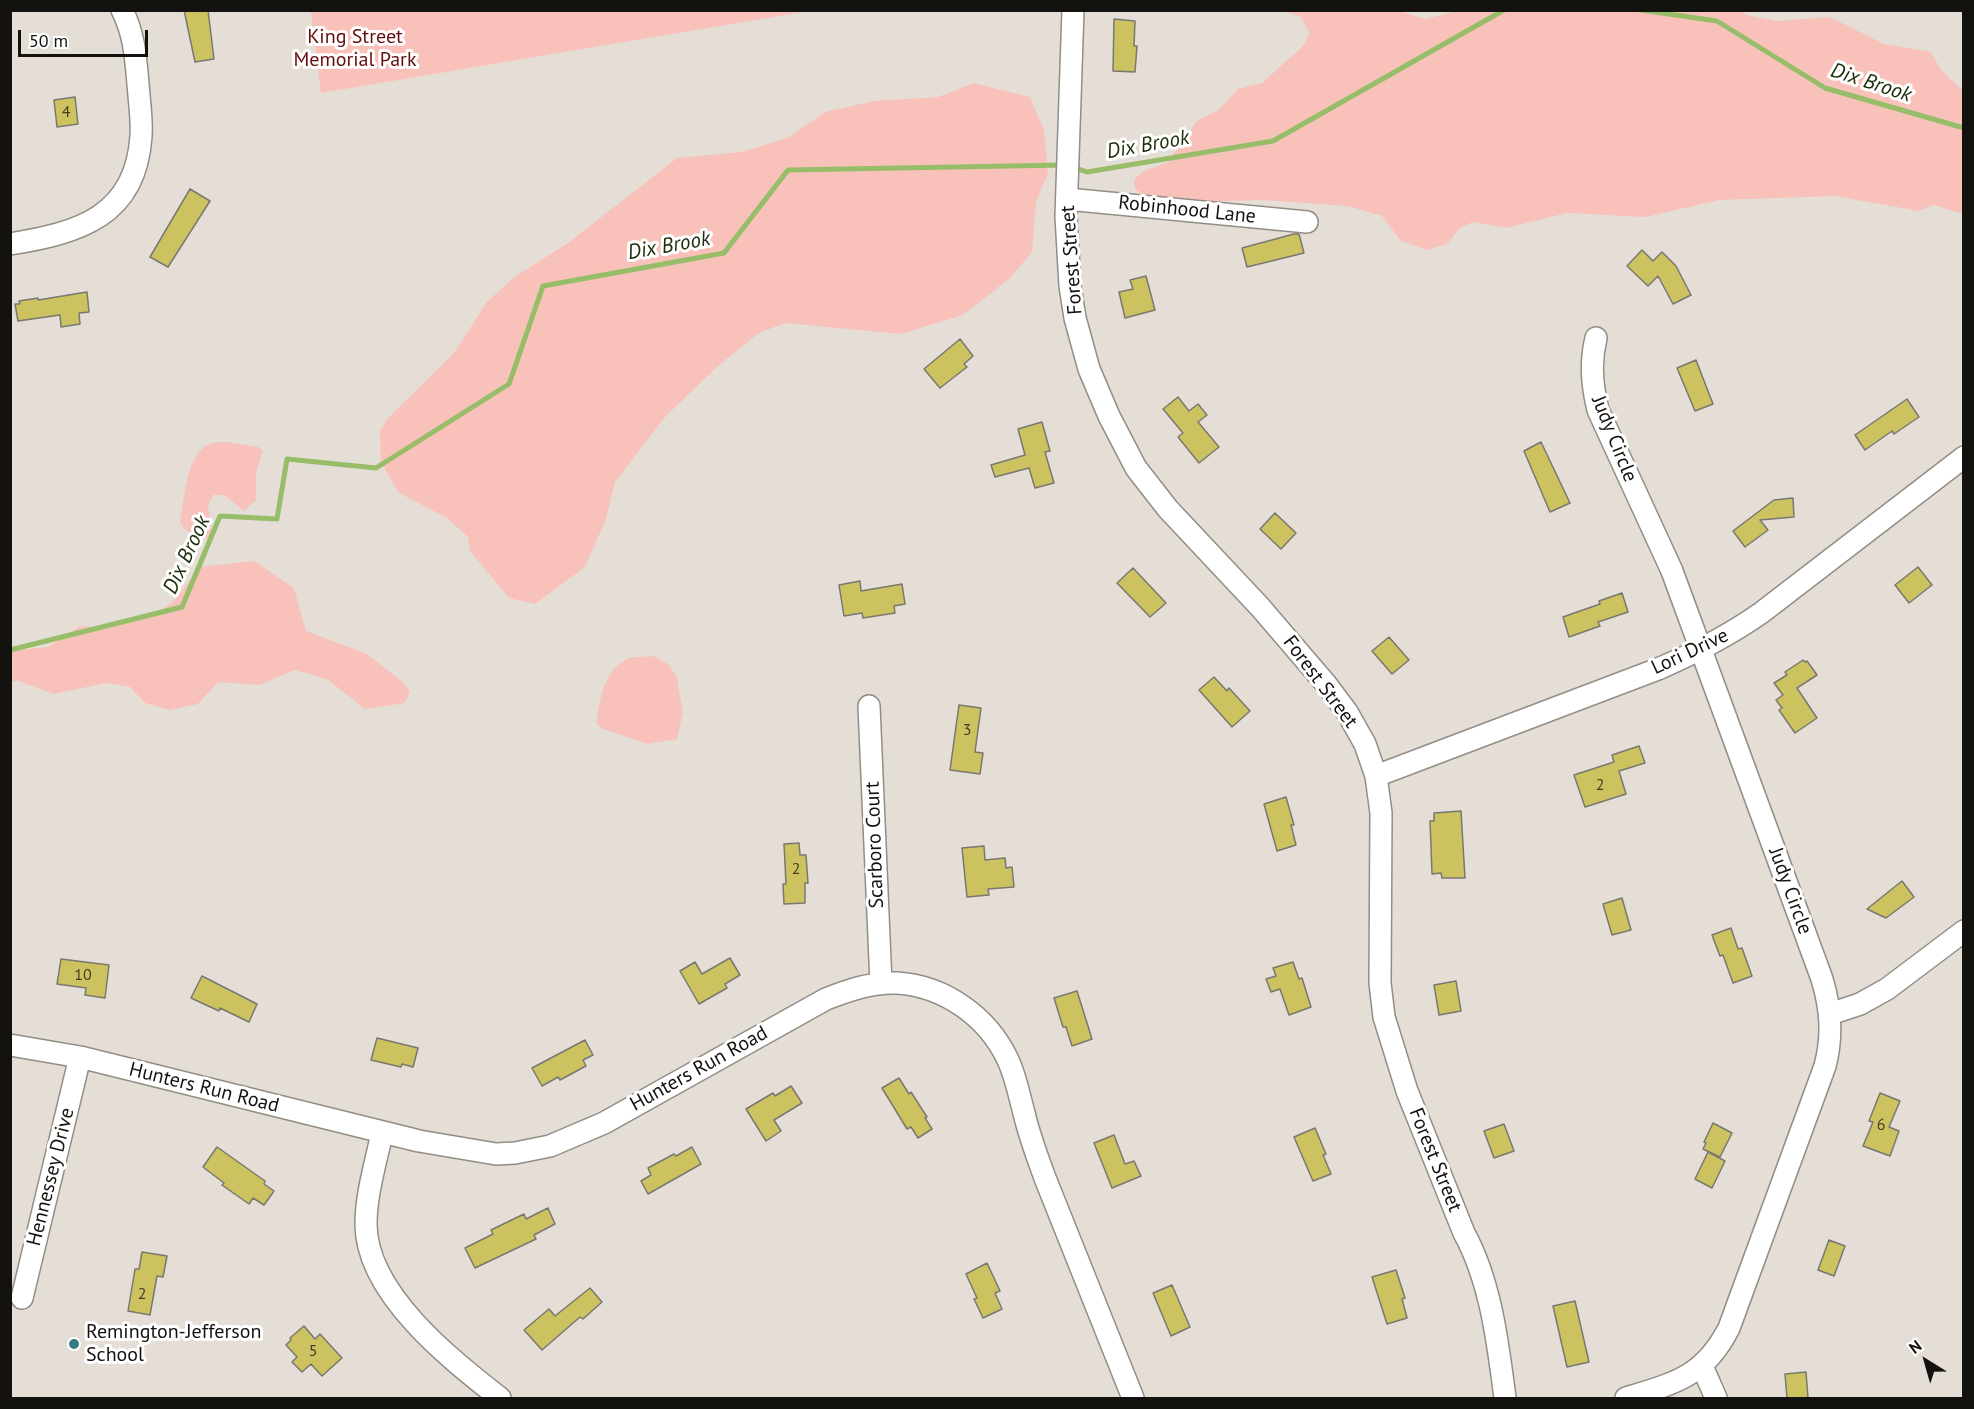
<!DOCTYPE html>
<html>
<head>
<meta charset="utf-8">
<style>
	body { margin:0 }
	#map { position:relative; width:1974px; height:1409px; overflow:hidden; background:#e4ded6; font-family:"PT Sans",sans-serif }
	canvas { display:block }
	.frame { position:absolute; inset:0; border:12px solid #14120f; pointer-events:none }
	.north { position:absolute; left:1896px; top:1331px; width:60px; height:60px; -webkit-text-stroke:4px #fff; paint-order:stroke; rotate:323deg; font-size:16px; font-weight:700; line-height:24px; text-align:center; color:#14120f }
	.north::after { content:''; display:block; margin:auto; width:21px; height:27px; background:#14120f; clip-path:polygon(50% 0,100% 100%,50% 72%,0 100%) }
	.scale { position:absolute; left:18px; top:30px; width:130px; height:27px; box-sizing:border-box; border:3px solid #14120f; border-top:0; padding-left:8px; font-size:18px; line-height:21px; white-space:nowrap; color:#14120f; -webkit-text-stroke:4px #fff; paint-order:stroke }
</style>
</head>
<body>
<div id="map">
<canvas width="1974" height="1409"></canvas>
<div class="frame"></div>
<div class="north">N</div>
<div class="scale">50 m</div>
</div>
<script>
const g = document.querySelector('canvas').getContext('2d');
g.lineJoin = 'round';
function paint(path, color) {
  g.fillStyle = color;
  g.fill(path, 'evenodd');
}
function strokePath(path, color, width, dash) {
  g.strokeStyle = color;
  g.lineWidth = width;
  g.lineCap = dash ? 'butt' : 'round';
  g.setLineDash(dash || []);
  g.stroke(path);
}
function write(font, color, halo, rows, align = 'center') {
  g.font = font + ' "PT Sans",sans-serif';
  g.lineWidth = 6;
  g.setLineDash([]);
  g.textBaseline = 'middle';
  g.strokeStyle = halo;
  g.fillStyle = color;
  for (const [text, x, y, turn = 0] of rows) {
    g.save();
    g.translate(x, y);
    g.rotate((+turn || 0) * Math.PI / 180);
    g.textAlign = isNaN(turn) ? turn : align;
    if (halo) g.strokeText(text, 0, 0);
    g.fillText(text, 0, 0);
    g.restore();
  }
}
paint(new Path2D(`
	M1461,10H1739L1746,15L1777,21L1830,17L1884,44L1931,52L1941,70L1963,91V214L1934,205L1919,211L1835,196L1719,200L1646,217L1567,213L1506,228L1473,222L1460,228L1447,244L1427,250L1401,241L1382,216L1348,206L1261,200L1153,203L1135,189L1134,180L1142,172L1168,162L1197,121L1218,110L1238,89L1262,83L1303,46L1310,33L1300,16L1282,11H1400L1425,19Z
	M311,11V10L809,11L321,93Z
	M974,83L1030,97L1044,130L1048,174L1036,201L1032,252L1010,278L963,315L901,334L785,323L759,333L719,365L665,417L615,482L606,519L585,567L535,604L509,598L470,551L468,537L447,518L399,493L381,463L380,431L389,417L454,353L487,302L513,278L568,243L677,158L741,152L788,138L825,112L874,101L938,97Z
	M228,442L258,447L263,451L256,473V500L244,511L224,495H213L208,506L213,538L211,540L185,530L180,523C184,501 186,454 209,444C214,442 222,442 228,442Z
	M254,561L294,588L306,631L367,654L405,684L410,692L405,703L365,709L327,679L294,670L260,685L218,682L198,704L169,710L145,703L130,687L106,683L54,694L18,681H11V651L48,647L80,626L109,628L154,615L174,601L200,567Z
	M654,656L669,665L677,678L683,713L677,739L648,744L603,729L596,723C601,699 603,668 630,658C637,656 647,657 654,656Z`), '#f8c2bb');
strokePath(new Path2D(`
	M1641,10L1717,21L1825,88L1964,128
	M1073,167L1087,172L1273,141L1504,10
	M10,650L182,607L220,516L277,519L287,459L376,468L509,384L543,286L724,253L788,170L1064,165`), '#97bd68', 5);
const building = new Path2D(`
	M184,10H208L214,59L195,62Z
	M1114,19L1135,21L1134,46H1137L1135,72L1113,71Z
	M75,97L78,124L57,127L54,100Z
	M190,189L210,201L168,267L150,257Z
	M1294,234H1299L1304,253L1247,267L1242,248Z
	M1642,250L1653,261L1662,252L1676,266L1691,295L1673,304L1658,276L1648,286L1627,266Z
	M1146,276L1155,310L1125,318L1119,292L1133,289L1130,280Z
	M87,292L89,312L79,313L80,324L61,327L60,315L18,321L15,304H20L19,301L38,298V300Z
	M960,339L973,356L964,364L967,367L940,388L924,369Z
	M1696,360L1713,404L1695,411L1677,368Z
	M1178,397L1189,411L1198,404L1207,415L1198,422L1219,447L1199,463L1178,437L1183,433L1163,409Z
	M1907,399L1919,417L1894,434L1892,431L1865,450L1855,435Z
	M1042,422L1050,451L1045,452L1054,483L1035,488L1029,468L995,477L991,465L1025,455L1018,429Z
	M1541,442L1570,503L1550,512L1524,451Z
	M1793,498L1794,517L1760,520L1768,530L1745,547L1733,531L1774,500Z
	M1275,513L1296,533L1281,549L1260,529Z
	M1918,567L1932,585L1909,603L1895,585Z
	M1133,568L1166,603L1150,617L1117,583Z
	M860,581L861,591L902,584L905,604L894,606L895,613L863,618L862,613L844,616L839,585Z
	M1622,593L1628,612L1598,622L1600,626L1569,637L1563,617L1600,604L1599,601Z
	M1389,637L1409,660L1392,674L1372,651Z
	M1803,660L1805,662L1807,661L1817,675L1797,688L1817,718L1795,733L1779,710L1782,708L1776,700L1783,695L1774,683L1787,675L1785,672Z
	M1214,677L1227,691L1229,688L1250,711L1232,727L1199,690Z
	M959,705L981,708L975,752L983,753L980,774L950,770Z
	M1639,746L1645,763L1619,771L1626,794L1585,807L1574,775L1614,762L1612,755Z
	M1286,797L1294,825H1291L1296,845L1277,851L1264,804Z
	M1461,811L1465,878H1442L1441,873L1432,874L1430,821H1434V813Z
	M799,843L800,855H806L808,883H805V903L784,904L783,884H786L784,844Z
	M984,846L985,860L1005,858L1006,868L1012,867L1014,887L988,889L989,895L967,897L962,848Z
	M1902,881L1914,897L1886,918L1867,909Z
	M1622,898L1631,930L1612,935L1603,904Z
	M1731,928L1738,949L1742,948L1752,976L1733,983L1723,955L1720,956L1712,935Z
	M730,958L740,975L725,984L727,988L699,1004L680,971L695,962L702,974Z
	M61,959L109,965L105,998L85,995L86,988L57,984Z
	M1293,962L1299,979L1302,978L1311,1007L1289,1015L1280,989L1271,992L1266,979L1276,976L1273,968Z
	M202,976L257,1004L249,1022L220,1008L219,1011L191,998Z
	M1456,981L1461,1011L1439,1015L1434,985Z
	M1077,991L1092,1039L1072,1046L1066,1027H1063L1054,998Z
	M377,1038L418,1048L413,1067L402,1064L401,1067L371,1060Z
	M585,1040L593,1055L583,1060L586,1066L560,1080L558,1077L542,1086L532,1068Z
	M899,1078L909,1094L911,1092L927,1117L925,1118L932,1129L918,1138L911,1127L907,1129L882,1088Z
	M791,1086L802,1103L774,1120L781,1131L766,1141L746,1109L773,1093L775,1096Z
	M1880,1093L1900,1101L1889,1127L1899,1131L1890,1156L1863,1146L1873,1122L1869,1121Z
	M1713,1123L1732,1133L1720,1157L1703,1149L1706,1143L1704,1142Z
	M1504,1124L1514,1151L1494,1158L1484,1131Z
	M1315,1128L1326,1154L1323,1155L1331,1174L1313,1181L1294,1137Z
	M1114,1135L1125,1164L1134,1161L1141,1176L1112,1188L1094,1143Z
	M217,1147L265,1181L264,1184L274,1191L264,1205L253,1198L249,1204L222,1185L224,1183L203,1167Z
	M692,1147L701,1164L648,1194L641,1181L651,1175L648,1168L674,1154L676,1156Z
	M1708,1152L1725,1161L1712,1188L1695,1179Z
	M548,1208L555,1224L534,1235L536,1239L475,1268L465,1248L493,1234L491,1230L524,1214L526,1219Z
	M1829,1240L1845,1246L1834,1276L1818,1270Z
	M142,1252L167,1256L163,1277L157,1276L150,1315L128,1311L135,1269H139Z
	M987,1263L1000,1291L995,1293L1002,1309L983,1318L974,1299L977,1298L966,1274Z
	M1396,1270L1405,1298L1402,1299L1407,1318L1387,1324L1372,1277Z
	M1172,1285L1190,1327L1171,1336L1153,1293Z
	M590,1288L602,1302L583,1319L580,1317L542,1350L524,1330L549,1309L555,1316Z
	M1575,1301L1589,1362L1567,1367L1553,1306Z
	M304,1326L315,1339L320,1334L342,1358L322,1376L311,1364L302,1372L292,1362L297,1357L286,1345L291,1340L290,1338Z
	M1806,1372L1808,1398H1787L1785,1374Z`);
paint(building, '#cdc260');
strokePath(building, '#797870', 1.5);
const minor = new Path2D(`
	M1073,10L1066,216L1070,286L1075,318L1089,369L1109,416L1136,468L1168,509L1260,607L1326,684L1347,712L1365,744L1376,776L1381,813L1380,983L1384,1017L1407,1091L1464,1233C1491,1282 1498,1344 1505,1398
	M1067,199L1307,222
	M10,244C78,233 136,217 141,136C142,122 140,108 139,95C136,65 136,37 122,10
	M1596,338C1590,363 1592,385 1598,410L1672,571L1822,979C1831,1009 1833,1036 1825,1066L1729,1328C1704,1377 1675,1383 1626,1398
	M869,706L881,984
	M1376,776L1658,669C1695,653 1728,636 1761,613L1964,457
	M1830,1014L1860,1004L1887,989L1964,931
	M10,1045L80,1057L419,1141L496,1154L515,1153L550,1146L604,1123L826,999C849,990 872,982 897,983C945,986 988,1017 1008,1060C1016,1077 1019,1095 1024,1113C1029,1135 1037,1156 1045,1178L1133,1398
	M382,1133C376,1162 366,1194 366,1224C366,1293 450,1359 500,1398
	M22,1298L80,1057
	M1702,1366L1716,1398`);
strokePath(minor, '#928d85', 24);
strokePath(minor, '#fff', 21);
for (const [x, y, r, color] of [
	[74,1344,6,"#347c84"]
]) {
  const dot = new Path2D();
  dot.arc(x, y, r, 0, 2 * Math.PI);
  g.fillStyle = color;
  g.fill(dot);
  strokePath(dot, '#fff', 2);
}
write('16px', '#423e23', null, [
	["4",66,112],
	["3",967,730],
	["2",1600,785],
	["2",796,869],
	["10",83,975],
	["6",1881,1125],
	["2",142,1294],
	["5",313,1351]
]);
write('20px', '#640c0c', '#fff', [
	["King Street",355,37],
	["Memorial Park",355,60]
]);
write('20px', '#14120f', '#fff', [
	["Robinhood Lane",1187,210,6],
	["Forest Street",1072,260,-94],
	["Judy Circle",1614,439,68],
	["Lori Drive",1690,652,-25],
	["Forest Street",1320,682,53],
	["Scarboro Court",875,845,-92],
	["Judy Circle",1790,891,70],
	["Hunters Run Road",699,1069,-29],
	["Hunters Run Road",204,1088,14],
	["Forest Street",1435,1160,68],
	["Hennessey Drive",51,1177,-76]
]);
write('20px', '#14120f', '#fff', [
	["Remington-Jefferson",86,1332],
	["School",86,1355]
], 'left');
write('italic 21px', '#202f0b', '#fff', [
	["Dix Brook",1871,83,18],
	["Dix Brook",1148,145,-10],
	["Dix Brook",669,246,-10],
	["Dix Brook",187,555,-65]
]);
</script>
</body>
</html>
